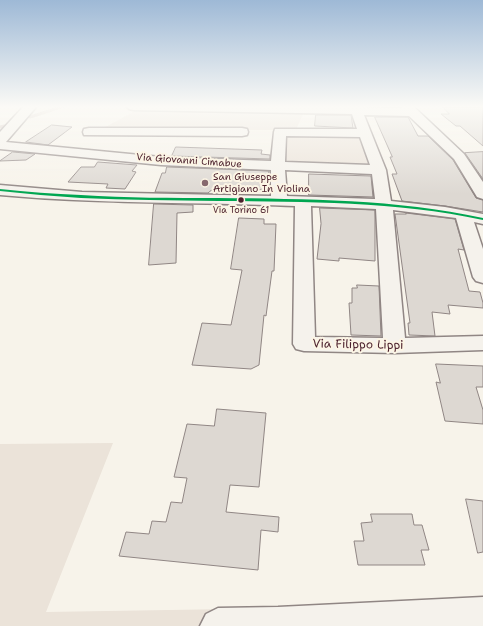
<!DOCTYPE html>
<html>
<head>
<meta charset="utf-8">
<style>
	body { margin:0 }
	canvas { display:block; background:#f7f3ea }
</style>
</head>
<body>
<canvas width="483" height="626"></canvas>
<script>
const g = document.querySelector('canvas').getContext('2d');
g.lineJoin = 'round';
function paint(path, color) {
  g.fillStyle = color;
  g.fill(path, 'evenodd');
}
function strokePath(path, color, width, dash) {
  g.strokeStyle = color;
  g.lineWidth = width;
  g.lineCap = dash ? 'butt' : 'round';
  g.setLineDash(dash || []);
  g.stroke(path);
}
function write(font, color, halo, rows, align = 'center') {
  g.font = font + ' "Shantell Sans",sans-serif';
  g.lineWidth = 4;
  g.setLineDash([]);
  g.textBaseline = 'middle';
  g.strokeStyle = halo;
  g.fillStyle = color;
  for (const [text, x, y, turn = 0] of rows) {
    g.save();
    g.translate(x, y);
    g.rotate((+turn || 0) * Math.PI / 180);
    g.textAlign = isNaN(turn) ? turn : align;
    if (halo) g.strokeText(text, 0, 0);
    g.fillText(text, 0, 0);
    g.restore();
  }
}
paint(new Path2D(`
	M113,443L46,612L291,608L293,626H0V444Z`), '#ebe3d9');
paint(new Path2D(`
	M137,110L299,112L303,114L296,130H100Z
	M282,133L362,134L371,165L282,163Z`), '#ebe2d8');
strokePath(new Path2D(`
	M30,117L64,106
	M0,127L4,126`), '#d0c1ba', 3);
const building = new Path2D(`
	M443,107H483V146L460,126H456L441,114H449Z
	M316,115H351L353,128L315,126Z
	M375,117H408L418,136H428L453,160L476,198L483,200V212L445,206L402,201L392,174H397L390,157H392Z
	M52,125L72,127L48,145L26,142Z
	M176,147L262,150L261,154L270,155V159L172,156Z
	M13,152L35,154L26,160L0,161Z
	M483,152V179L465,153Z
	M98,162L137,165L132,171L136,172L125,189L106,188L108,184L68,182L81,167H94Z
	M167,167L269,171L266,190L214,188L208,193L155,192L162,173H165Z
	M309,174L371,176L373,197L309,195Z
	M154,204L193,205V212L177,213L176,263L149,265Z
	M320,208L375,210V261L339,258V261L317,259L321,224Z
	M406,213L455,219L464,250L458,249L469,291L480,292L483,303V308L448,305L450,314L432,312L435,336L409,335L408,323H410L395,214H406Z
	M239,218L264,219V224H276L274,271H272L266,316L264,315L259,365L251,369L192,365L202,323L231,325L242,270L231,269Z
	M357,285L379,286L381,336L351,335L349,303H352V288H357Z
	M436,364L483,366V387H476L483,410V424L445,421L436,382L440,383Z
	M217,409L266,413L259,487L230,485L226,512L279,517L278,532L261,530L258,570L119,556L126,532L149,534L152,521L166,522L171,502L182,503L187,478L174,477L187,424L214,426Z
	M466,499L483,501V552L478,553Z
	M371,514H412L414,525H422L429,550H421L425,565H358L354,541H364L361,523L372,522Z`);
paint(building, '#ddd8d2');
strokePath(building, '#908684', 1);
const minor = new Path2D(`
	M24,106H37L6,142L161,157L271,161L274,132L275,129H357L352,114L133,110L129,109L127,107L297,106L402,108L400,106H413L464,154L483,182V199L477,197L454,159L409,116L364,115L386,170L391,201L445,207L483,214V224L474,222L483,249V283L476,281L473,277L456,218L393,210L405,338L483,336V350L395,353L304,351L296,349L293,344L295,206C196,202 98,204 0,195V185L82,192L271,196V170L161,165L0,149V132ZM286,136L360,137L370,165L285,162ZM285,170L372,174L375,199L287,196ZM311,206L376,209L383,338L315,337Z
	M89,128H242L247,129L248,132L247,135L242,136L84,135L83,132L84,129Z
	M483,597V626H200L206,614L218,608L278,607Z`);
strokePath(minor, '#908684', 3);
paint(minor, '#f5f2ec');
paint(new Path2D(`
	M0,189C27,192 54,194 81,195C127,198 172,198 218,198C306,199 396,199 483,218V220C396,201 306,202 218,201C172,200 127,200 81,198C54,196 27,194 0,191Z`), '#00a651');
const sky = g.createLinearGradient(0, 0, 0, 194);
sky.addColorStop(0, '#9eb9d6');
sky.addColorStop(0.55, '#fbfaf6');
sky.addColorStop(1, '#fbfaf600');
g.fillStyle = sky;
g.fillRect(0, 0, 483, 194);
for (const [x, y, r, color] of [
	[205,183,4,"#87696e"],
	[241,200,3.5,"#4a1f2b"]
]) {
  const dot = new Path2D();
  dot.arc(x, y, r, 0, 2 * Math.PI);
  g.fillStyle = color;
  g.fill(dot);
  strokePath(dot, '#fcf5e5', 1.5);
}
write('9px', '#4a1f2b', '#fcf5e5', [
	["Via Torino 61",241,211]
]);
write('10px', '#4a1f2b', '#fcf5e5', [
	["Via Giovanni Cimabue",189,161,4]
]);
write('10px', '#4a1f2b', '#fcf5e5', [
	["San Giuseppe",213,177],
	["Artigiano In Violina",213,189]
], 'left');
write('12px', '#4a1f2b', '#fcf5e5', [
	["Via Filippo Lippi",358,345,1]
]);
</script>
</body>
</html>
